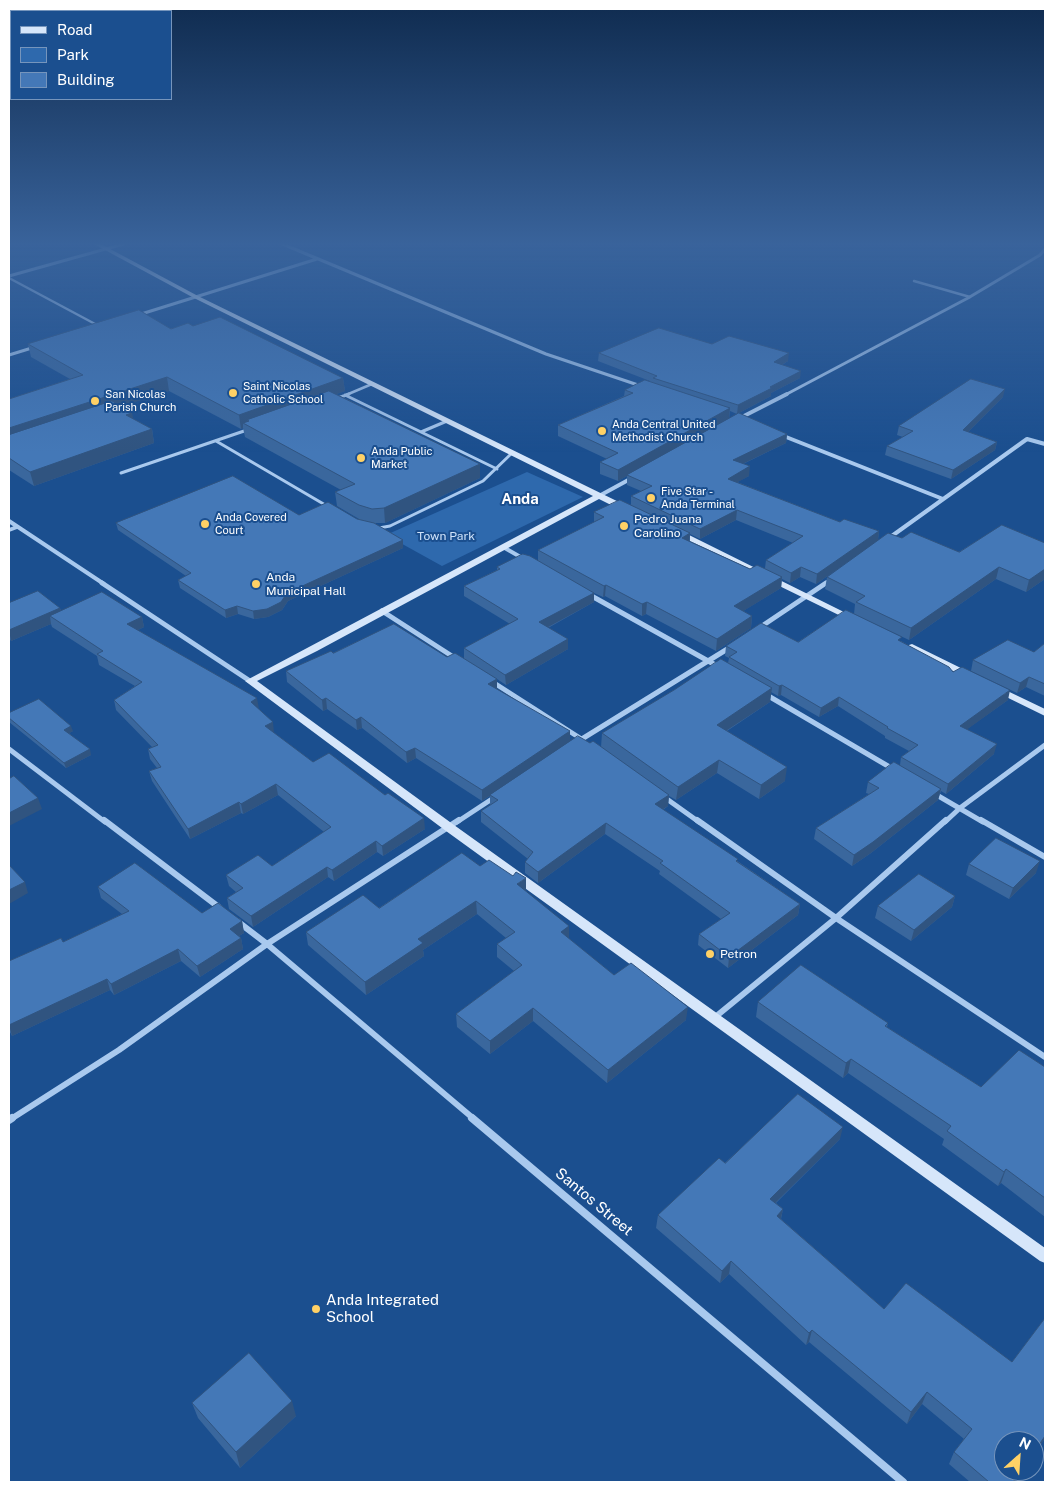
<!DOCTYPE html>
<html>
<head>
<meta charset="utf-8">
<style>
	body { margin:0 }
	#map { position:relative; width:1054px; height:1491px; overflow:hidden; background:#1b4f8f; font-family:"Public Sans",sans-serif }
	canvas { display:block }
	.frame { position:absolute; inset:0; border:10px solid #fff; pointer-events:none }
	.legend { position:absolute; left:10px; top:10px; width:162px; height:90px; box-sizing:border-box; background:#1b4f8f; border:1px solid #7695bc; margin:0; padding:6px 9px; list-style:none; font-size:15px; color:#fff }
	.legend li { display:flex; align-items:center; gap:10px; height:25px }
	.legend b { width:25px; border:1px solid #7695bc }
	.north { position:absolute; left:994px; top:1431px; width:50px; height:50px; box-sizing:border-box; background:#1b4f8f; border:1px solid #7695bc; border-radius:50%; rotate:26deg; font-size:14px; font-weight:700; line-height:20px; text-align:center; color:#fff }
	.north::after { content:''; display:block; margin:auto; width:18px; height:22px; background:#ffd166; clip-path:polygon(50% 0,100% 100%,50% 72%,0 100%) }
</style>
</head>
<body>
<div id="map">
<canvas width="1054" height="1491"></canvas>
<div class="frame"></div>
<ul class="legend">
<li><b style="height:6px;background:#d6e6fa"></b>Road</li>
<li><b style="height:14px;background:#2e69ad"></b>Park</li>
<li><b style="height:14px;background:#4478b7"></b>Building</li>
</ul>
<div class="north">N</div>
</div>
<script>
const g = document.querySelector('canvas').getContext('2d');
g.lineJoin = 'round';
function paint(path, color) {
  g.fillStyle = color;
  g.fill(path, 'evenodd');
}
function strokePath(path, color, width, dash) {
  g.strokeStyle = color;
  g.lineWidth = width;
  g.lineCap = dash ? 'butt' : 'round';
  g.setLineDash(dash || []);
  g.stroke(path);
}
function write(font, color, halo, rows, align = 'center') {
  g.font = font + ' "Public Sans",sans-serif';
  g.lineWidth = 4;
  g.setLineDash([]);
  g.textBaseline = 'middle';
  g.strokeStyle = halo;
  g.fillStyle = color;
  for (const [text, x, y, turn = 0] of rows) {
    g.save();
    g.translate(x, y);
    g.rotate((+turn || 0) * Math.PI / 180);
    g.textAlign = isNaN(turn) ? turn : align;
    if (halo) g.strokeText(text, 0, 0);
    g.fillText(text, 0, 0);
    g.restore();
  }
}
paint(new Path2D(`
	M527,472L583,497L442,566L386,535Z`), '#2e69ad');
strokePath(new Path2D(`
	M9,278L97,325
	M914,281L970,297
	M346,395L372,384`), '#a9c9ee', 2.5);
strokePath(new Path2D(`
	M345,395L421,432L447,421
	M338,398L349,394
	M421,432L497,469
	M216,441L327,506
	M121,473L247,430
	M379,528L390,526L483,481L512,453`), '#a9c9ee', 3);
strokePath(new Path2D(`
	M280,243L546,354L641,386
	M9,276L127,243
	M138,315L317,259
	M9,355L35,347
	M785,395L968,298L1040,255L1045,249`), '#a9c9ee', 3);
strokePath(new Path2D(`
	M740,418L787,394
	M781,435L943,499
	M599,496L632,478
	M9,521L104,584
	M9,530L17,527
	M889,538L1027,439L1045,444
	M503,547L524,559
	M825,584L831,580`), '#a9c9ee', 4);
strokePath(new Path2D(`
	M102,583L250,681
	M588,594L719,667
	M382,611L455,658
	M759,628L826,583
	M491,681L583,740
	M765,694L893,769
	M577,742L729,648
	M9,749L105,822
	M935,794L983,822
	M664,797L699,822
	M457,822L495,797
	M945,822L960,808L1045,745`), '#a9c9ee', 5);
strokePath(new Path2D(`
	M104,820L220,908
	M697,820L836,918L1045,1057
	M981,820L1045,857
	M237,921L267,944L459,820
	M714,1018L836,918L946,820
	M11,1119L119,1050L267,944L474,1119`), '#a9c9ee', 6);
strokePath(new Path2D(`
	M472,1118L903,1482
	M9,1120L12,1118`), '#a9c9ee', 8);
paint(new Path2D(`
	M92,243H99L198,296L627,506V510H621L599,499L317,651L257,681L454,825L1045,1248V1263L1040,1261L446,831L245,681L593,496L194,298Z
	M675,531H681L858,619L854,622L851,621L675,535Z
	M912,644L971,673L973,675L968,678L965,677L909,649L907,647L909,645Z
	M997,686L1045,709V716L994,691L992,689Z`), '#d6e6fa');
paint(new Path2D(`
	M193,326L343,378L345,391L336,394L480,464V478L385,523H375L403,548L288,601L282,610L268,617L254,619L238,614L226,618L180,588L178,580L186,576L118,530L116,523L299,515L359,519L337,506L335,492L341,490L245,437L243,428L241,429L169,391L121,406L133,419L152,429L154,443L34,486L9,470V399L70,379L31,357L28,344Z
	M712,344L788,361L782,365L800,378L771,393V396L737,414L730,411L729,419L787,434L786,443L743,464L749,476L737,482L840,522L879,531L878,540L902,538L959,552L1045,543V579L1026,592L996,579L909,640L854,614L855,604L825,589L827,577L852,559L816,584L800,577L790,583L782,579L781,588L743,611L752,616L751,628L716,651L646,614L642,616L605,596L603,597L594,593V602L548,628L568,649L506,685L497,679V689L570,742L590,743L601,747L602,733L728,663L729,658L725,656L726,646L798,642L901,641L953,672L1008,700L967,729L994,754L946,794L941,791L938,800L871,853L852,866L814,839L816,828L869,794L866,793L868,782L900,765L901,757L909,751L885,738V736L838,706L819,717L781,695L778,696L771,692L770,702L727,731L785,781L759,799L717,773L676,800L669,796L668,806L663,810L800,904L798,915L728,968L698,945L699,934L721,919L659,874L660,871L605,834L538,883L525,873V862L528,859L481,822V811L490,805V796L482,801L416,758L407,763L362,728L357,730L327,709L323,711L287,682L286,671L333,653L464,659V648L510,624L464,596V586L497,570V567L538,561V550L594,523V512L631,505V496L641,491L627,485V476L618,481L600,474V462L607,459L558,436V425L624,396L625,390L650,381L598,361L599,353ZM736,520L793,543L766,560L765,568L750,569L690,541V534L700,539Z
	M1003,397L968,432L997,442L995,450L951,479L885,455L887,446L903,437L897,435L899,426Z
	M9,603L60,608L61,611L142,617L144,627L138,630L259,709L274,733L313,762L425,829L383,856L377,852L334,881L328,877L253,927L229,909L227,898L236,892L229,886L226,875L272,866L324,832L278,795L243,814L241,813L190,839L152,781L149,771L157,768L150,759L148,749L152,747L116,710L114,700L135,686L99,665L97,656L52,627L51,624L11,641L9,638Z
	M1045,643V696L1026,687L1017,693L971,671L973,660L1034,652Z
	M9,713L73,731L69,733L91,755L66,768L9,722Z
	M969,864L1036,873L1009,899L966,875Z
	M480,866L526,891L569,939L614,975L686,1020L607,1083L533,1021L490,1054L457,1027L456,1014L514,971L497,957V944L506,938L477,914L423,950L424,956L366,995L308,945L306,932L379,908Z
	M98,887L202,913L242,921L244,933L239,936L241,938L243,949L200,977L181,961L114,995L110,990L12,1036L9,1030V961L63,942L122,914L101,898Z
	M955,896L952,907L911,941L875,918L878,906Z
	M758,1002L888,1023L887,1027L981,1087L1045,1067V1217L1001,1183L998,1186L942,1145L944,1139L848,1073L843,1078L756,1017Z
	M840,1139L776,1203L783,1209L781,1219L884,1309L1012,1362L1045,1318V1438L1034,1455V1441L1023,1471L1015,1482H970L949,1464L954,1452L964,1439L922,1404L907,1424L809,1342L806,1345L729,1274L720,1283L656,1228L658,1215L725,1163Z
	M192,1403L296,1416L240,1468L198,1418Z`), '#3a679d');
paint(new Path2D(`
	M789,353L788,361L773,370L774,362Z
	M801,371L800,378L771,393V396L737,414L738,405L770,387Z
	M167,377L169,391L9,443V428Z
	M343,378L345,391L250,426L249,421L247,420L248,426L243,423V428L241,429L239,415Z
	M1005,389L1003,397L961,439L963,430Z
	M730,408L729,419L618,481V470Z
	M132,413L135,427L126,415Z
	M152,429L154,443L34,486L30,472Z
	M787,434L786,443L732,469L733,460Z
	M997,442L995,450L951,479L953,470Z
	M480,464V478L385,523L384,508Z
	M750,466L749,476L727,488L728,479Z
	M737,510L736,520L700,539V529Z
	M879,531L878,541L816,584L817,574Z
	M690,533L689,544L682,538Z
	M403,540V548L288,601L282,610L268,617L254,619L253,611L287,593Z
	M801,567L800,577L790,583L791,573Z
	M999,567L996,579L909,640L911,628Z
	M1045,569V579L1026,592L1029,580Z
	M782,577L781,588L732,618L734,606Z
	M606,585L605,596L603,597L604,586Z
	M594,593V602L539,632V622Z
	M647,602L646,614L642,616V604Z
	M237,606L238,614L226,618L225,610Z
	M60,608L63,619L50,616L51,624L11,641L9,630Z
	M752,616L751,628L716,651L717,639Z
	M142,617L144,627L130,634L127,624Z
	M568,639V649L506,685L505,675Z
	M1029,677L1026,687L1017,693L1020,683Z
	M497,679V690L488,684Z
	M782,685L781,695L778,696L779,686Z
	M772,688L770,702L715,738L717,725Z
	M1010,690L1008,700L958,736L960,726Z
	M839,697L838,706L819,717L821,708Z
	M257,698L259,709L251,702Z
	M326,698L327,709L323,711L322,700Z
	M361,717L362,728L357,730L356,720Z
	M273,722L274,733L265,726Z
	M71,726L73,731L66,735L64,730Z
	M570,731V742L482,801V790Z
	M997,744L994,754L946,794L948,784Z
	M415,748L416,758L407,763L406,752Z
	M90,749L91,755L66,768L64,763Z
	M719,760L717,773L676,800L678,787Z
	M787,767L785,781L759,799L761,785Z
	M276,784L278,795L243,814L241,804Z
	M941,789L938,800L871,853L852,866L854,855Z
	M669,795L668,806L654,815L655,804Z
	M38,798L42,809L9,826V813Z
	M239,802L241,813L190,839L188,829Z
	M424,818L425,829L383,856L382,846Z
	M606,823L605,834L538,883V872Z
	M376,841L377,852L334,881L332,870Z
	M1040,861L1036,873L1009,899L1013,888Z
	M327,867L328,877L253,927L251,916Z
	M526,878V891L517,884Z
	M25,882L28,893L9,904V890Z
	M955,896L952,907L911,941L914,930Z
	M476,901L477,914L423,950L424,956L366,995L365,982L418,939Z
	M800,904L798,915L728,968L729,957Z
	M242,921L244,933L232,940L230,929Z
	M569,926V939L561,932Z
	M241,938L243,949L200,977L197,966Z
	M178,949L181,961L114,995L111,984Z
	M107,979L110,990L12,1036L9,1025Z
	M688,1007L686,1020L607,1083L608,1070Z
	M533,1008V1021L490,1054V1041Z
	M851,1059L848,1073L843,1078L846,1063Z
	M843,1127L840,1139L767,1211L770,1199Z
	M1006,1169L1001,1183L998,1186L1004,1172Z
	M783,1209L780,1222L777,1216Z
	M731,1261L729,1274L720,1283L722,1271Z
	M812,1330L809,1342L806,1345L809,1333Z
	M927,1392L922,1404L907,1424L911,1412Z
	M292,1401L296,1416L240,1468L236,1452Z
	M1045,1436V1438L1034,1455V1452Z
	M1021,1471H1023L1015,1482H1013Z`), '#305480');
const building = new Path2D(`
	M139,310L171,329L188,323L193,326L220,317L343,378L239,415L167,377L9,428V399L83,375L28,344Z
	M659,328L712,344L729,336L789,353L774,362L801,371L770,387L772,388L738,405L653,378L657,376L599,353Z
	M971,379L1005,389L963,430L997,442L953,470L887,446L913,431L899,426Z
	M645,380L730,408L618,470L600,462L618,453L558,425L633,393L625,390Z
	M329,391L480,464L384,508L372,509L359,505L335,492L355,484L243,423L249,421L247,420Z
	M112,401L132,413L126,415L152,429L30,472L9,458V435Z
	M739,413L787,434L733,460L750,466L728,479L840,522L844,519L879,531L817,574L801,567L791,573L766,560L803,536L737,510L700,529L631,496L652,486L627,475Z
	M233,476L299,515L328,502L357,519L374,523L403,540L287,593L281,602L267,609L253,611L237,606L225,610L178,580L191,573L116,523Z
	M620,500L690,533L682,538L750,569L757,565L782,577L734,606L752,616L717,639L647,602L642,604L606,585L604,586L538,550L604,517L594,512Z
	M1002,525L1045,543V569L1029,580L999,567L911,628L856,602L865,596L827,577L888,533L902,538L911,532L959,552Z
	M523,554L530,556L594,593L539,622L568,639L505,675L464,648L518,619L464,586L500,569L497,567Z
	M38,591L60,608L9,630V603Z
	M102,592L142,617L127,624L257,698L251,702L273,722L265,726L313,762L329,753L385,795L388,793L424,818L382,846L376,841L332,870L327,867L251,916L227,898L243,888L226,875L258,855L272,866L331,827L276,784L241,804L239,802L188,829L149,771L161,767L148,749L158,745L114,700L142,682L97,654L103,651L50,616Z
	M846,610L902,637L898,640L949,667L953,672L962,667L1010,690L960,726L997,744L948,784L901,757L918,745L887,728L888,727L839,697L821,708L782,685L779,686L729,657L737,652L726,646L761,623L798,642Z
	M394,624L447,657L455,653L497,679L488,684L570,731L482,790L415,748L406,752L361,717L356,720L326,698L322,700L286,671L331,651L333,653Z
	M1008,640L1034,652L1045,643V684L1029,677L1020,683L973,660Z
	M721,659L772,688L717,725L787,767L761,785L719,760L678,787L602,733L674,690Z
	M39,699L71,726L64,730L90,749L64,763L9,718V713Z
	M578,736L590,743L593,741L669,795L655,804L738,859L736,861L800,904L729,957L699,934L730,913L660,863L663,861L606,823L538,872L525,862L533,852L481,811L498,800L490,795Z
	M894,762L941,789L873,842L854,855L816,828L879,788L868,782Z
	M14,776L38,798L9,813V779Z
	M996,838L1040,861L1013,888L969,864Z
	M462,853L480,866L489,860L513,876L516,872L526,878L517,884L569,926L561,932L614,975L631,963L688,1007L608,1070L533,1008L490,1041L456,1014L522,965L497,944L515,932L476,901L418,939L423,943L365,982L306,932L363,895L379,908Z
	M135,863L202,913L218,903L242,921L230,929L241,938L197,966L178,949L111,984L107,979L9,1025V961L61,938L63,942L129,911L98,887Z
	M9,865L25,882L9,890Z
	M919,874L955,896L914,930L878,906Z
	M801,965L888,1023L885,1026L981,1087L1019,1050L1045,1067V1198L1006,1169L1004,1172L947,1131L951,1126L851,1059L846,1063L758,1002Z
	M798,1094L843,1127L770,1199L783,1209L777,1216L884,1309L906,1283L1012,1362L1045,1318V1436L1034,1452V1441H1004V1471H1021L1013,1482H989L954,1452L972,1429L927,1392L911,1412L812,1330L809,1333L731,1261L722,1271L658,1215L719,1158L725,1163Z
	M249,1353L292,1401L236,1452L192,1403Z`);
paint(building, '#4478b7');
strokePath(building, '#305480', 1);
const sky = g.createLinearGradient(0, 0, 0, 452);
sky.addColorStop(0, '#0f2b4f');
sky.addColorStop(0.54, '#39639b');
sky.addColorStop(1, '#39639b00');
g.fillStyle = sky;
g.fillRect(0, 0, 1054, 452);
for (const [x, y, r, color] of [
	[233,393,5,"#ffd166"],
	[95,401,5,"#ffd166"],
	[602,431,5,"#ffd166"],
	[361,458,5,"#ffd166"],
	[651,498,5,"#ffd166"],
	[205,524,5,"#ffd166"],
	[624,526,5,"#ffd166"],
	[256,584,5,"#ffd166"],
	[710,954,5,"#ffd166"],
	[316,1309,5,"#ffd166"]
]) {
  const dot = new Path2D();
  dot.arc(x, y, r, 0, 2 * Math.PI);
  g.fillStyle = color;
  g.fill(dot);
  strokePath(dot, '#1b4f8f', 2);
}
write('11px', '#fff', '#1b4f8f', [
	["Saint Nicolas",243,387],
	["Catholic School",243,400],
	["San Nicolas",105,395],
	["Parish Church",105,408],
	["Anda Central United",612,425],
	["Methodist Church",612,438],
	["Anda Public",371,452],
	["Market",371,465],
	["Five Star -",661,492],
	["Anda Terminal",661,505],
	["Anda Covered",215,518],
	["Court",215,531]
], 'left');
write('12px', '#fff', '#1b4f8f', [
	["Pedro Juana",634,519],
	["Carolino",634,533],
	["Anda",266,577],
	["Municipal Hall",266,591],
	["Petron",720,954]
], 'left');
write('12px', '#cfe3fa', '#1b4f8f', [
	["Town Park",446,536]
]);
write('bold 15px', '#fff', '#1b4f8f', [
	["Anda",520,499]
]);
write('15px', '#fff', '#1b4f8f', [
	["Santos Street",594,1202,40]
]);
write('15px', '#fff', '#1b4f8f', [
	["Anda Integrated",326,1300],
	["School",326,1317]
], 'left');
</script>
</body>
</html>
